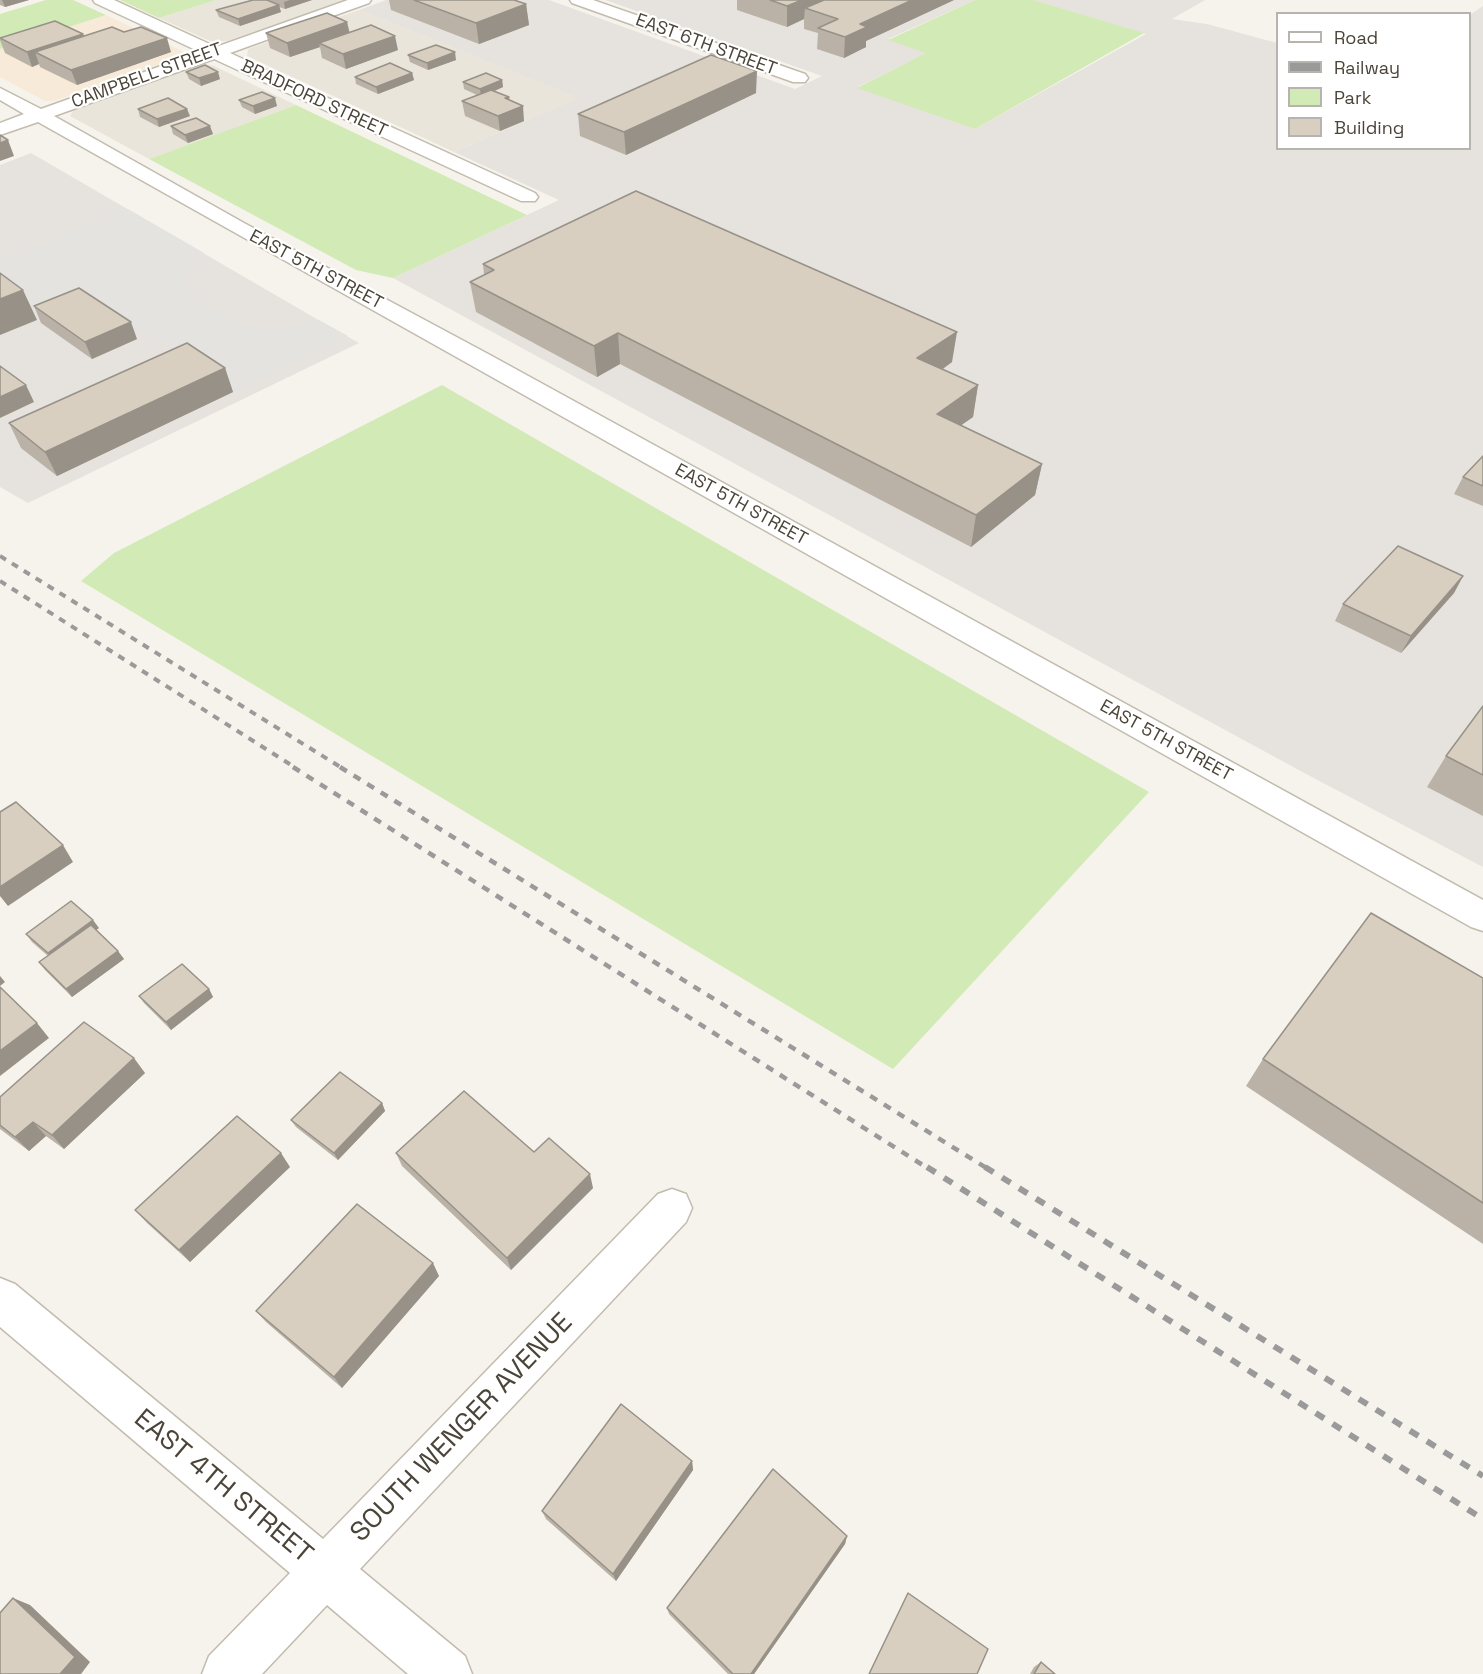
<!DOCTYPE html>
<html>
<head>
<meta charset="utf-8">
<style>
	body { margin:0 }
	#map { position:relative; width:1483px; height:1674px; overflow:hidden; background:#f6f3ec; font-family:"Space Grotesk",sans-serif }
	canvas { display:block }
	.legend { position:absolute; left:1276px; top:12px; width:195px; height:138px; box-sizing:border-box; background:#fff; border:2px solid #b7b4b0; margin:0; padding:8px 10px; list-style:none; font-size:18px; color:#4b4439 }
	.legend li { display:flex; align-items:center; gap:12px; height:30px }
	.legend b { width:30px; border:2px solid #b7b4b0 }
</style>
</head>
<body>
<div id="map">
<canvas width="1483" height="1674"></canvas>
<ul class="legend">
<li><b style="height:8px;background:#fff"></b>Road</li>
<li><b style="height:8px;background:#9a9a9a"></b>Railway</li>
<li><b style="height:16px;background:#d2eab5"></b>Park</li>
<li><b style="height:16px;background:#d8cfc1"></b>Building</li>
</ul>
</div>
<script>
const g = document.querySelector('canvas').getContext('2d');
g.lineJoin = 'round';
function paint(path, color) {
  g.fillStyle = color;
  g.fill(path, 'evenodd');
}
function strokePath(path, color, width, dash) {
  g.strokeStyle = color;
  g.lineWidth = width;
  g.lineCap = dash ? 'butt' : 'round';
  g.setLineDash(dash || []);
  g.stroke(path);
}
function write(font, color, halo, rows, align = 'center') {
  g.font = font + ' "Space Grotesk",sans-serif';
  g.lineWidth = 4.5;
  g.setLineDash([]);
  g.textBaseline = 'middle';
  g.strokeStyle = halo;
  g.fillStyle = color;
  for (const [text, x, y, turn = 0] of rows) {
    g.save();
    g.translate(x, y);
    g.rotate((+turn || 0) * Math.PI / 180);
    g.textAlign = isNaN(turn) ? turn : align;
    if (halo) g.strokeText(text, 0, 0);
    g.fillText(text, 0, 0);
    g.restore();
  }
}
paint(new Path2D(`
	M216,0H347L227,41H210L159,18Z
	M359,10L580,98L454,152L247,56L248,49Z
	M205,64L214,66L296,105L149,159L70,116L73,111Z`), '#eae5da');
paint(new Path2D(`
	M106,15L184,52V56L54,101H45L0,77V49Z`), '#f7ead8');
paint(new Path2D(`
	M386,0H549L795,89L822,76L605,0H975L888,39L927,53L858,87L975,129L1146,34L1034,0H1205L1172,19L1207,24L1277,43L1278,148H1470V15L1483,6V867L1308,775L393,278L559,200L454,152L579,98L359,10Z
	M31,153L327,325L359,343L28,503L0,487V165Z`), '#e6e2dd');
paint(new Path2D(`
	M46,0H73L106,15L0,49V14Z
	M120,0H216L159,18Z
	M975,0H1034L1144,33L975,129L857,88L926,53L888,40Z
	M296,105L527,215L393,278L356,270L149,159Z
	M442,385L1149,792L893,1069L81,581L114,553Z`), '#d2eab5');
paint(new Path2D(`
	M128,209L204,253L184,281V287L188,293L241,326L282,331L319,320L348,336L238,390L154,338L148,340L84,300L80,299L36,318L0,281V261Z`), '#e5e3e0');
const minor = new Path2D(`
	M93,0H114L216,47L348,0H371L369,3L230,53L535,193L538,197L535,201H521L214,59L54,116L244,223L490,355L1483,900V931L1471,927L38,122L0,135V123L24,114L0,100V88L41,109L200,52L95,3Z
	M570,0H593L805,74L808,78L805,82H793L572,3Z
	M672,1189L686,1194L692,1208L686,1222L360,1569L465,1656L472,1674H408L327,1605L262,1674H202L209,1656L290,1573L0,1327V1278L15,1284L323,1539L658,1194Z`);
strokePath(minor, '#c2bbae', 3);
paint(minor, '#fff');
strokePath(new Path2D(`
	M0,556L342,768
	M0,581L296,768`), '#9a9a9a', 4, [7, 7]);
strokePath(new Path2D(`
	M293,767L929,1169
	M340,767L988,1169`), '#9a9a9a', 4.5, [8, 8]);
strokePath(new Path2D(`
	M927,1167L1483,1519
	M985,1167L1483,1476`), '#9a9a9a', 6, [10, 10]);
paint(new Path2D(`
	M0,0H29L5,7L0,5Z
	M268,0H312L285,9L279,7L281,12L240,26L219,17L216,10Z
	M389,0H514L526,4L529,25L479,44L391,10Z
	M737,0H954L866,41V47L844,58L817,49L818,33L804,29V19L787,27L737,10Z
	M347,22L350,33L398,50L346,69L322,58L320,47L290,57L270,48L266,33Z
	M83,34L84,36L171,52L77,85L40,67L39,64L32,67L5,53L0,40V38Z
	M408,55L456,60L428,70L410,62Z
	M186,72L220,79L201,86L189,79Z
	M412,73L414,80L378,94L356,84L355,77Z
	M502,80L503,87L494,91L509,100L524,121L500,131L465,116L462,101L477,95L464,89L463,82Z
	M756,93L626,155L580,136L578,114Z
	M239,100L277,106L255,114L242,107Z
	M138,109L190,116L159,127L140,117Z
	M171,126L213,134L188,143L173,134Z
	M483,264L952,362L943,369L978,385L973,417L961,425L1042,464L1035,495L971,547L620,364L597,377L476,312L470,282L484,275Z
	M34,306L137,339L92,359L41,323Z
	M225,368L233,392L57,476L21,448L9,423Z
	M1483,456V506L1454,494L1463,477Z
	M1463,576L1454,593L1401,653L1335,621L1343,604Z
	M1483,706V816L1427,787L1446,756Z
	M99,928L96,930L124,959L72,997L45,970L39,962L48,956L32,942L26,934Z
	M1483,978V1244L1246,1086L1263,1059Z
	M209,989L213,997L171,1030L144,1003L139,996Z
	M145,1073L64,1149L46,1136L29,1151L0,1129V1097Z
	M382,1103L385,1111L338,1160L296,1127L291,1120Z
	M534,1152L593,1188L511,1270L402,1166L396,1153Z
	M290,1167L190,1262L147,1223L135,1210Z
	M439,1276L342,1388L266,1322L256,1311Z
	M692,1461L693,1470L616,1581L546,1519L542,1511Z
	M847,1536L845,1544L754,1674H728L669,1614L667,1608Z
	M1041,1662L1055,1674H1030L1034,1667Z`), '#bab2a6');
paint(new Path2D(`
	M2,0H29L5,7Z
	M290,0H312L285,9L284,2Z
	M802,0H848L805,8L804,19L787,27V6Z
	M912,0H954L866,41V47L844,58L845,37L860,24Z
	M526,4L529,25L479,44L476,23Z
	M279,5L281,12L240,26L238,19Z
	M347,22L350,37L319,43L320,47L290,57L287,43Z
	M83,34L88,48L35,52L39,64L32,67L27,52Z
	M395,36L398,50L346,69L343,54Z
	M167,38L171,52L77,85L71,70Z
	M455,52L456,60L428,70L427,63Z
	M757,71L756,93L626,155L624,132Z
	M218,72L220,79L201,86L199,78Z
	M412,73L414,80L378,94L376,87Z
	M502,80L503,87L481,97L480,89Z
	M509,97L511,111L523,106L524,121L500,131L498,116L505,98Z
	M275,98L277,106L255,114L253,106Z
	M187,109L190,116L159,127L157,119Z
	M210,126L213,134L188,143L185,135Z
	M8,140L14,156L0,161V143Z
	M23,290L37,320L0,335V299Z
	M131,322L137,339L92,359L85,342Z
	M957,332L952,362L914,389L917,358Z
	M618,333L620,364L597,377L594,346Z
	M225,368L233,392L57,476L45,452Z
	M26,385L34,402L0,418V397Z
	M978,385L973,417L933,445L937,414Z
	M1042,464L1035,495L971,547L976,515Z
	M1463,576L1454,593L1401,653L1411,636Z
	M63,845L73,862L8,906L0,896V887Z
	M93,920L99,928L54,961L48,953Z
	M118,951L124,959L72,997L66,989Z
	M0,976L5,982L0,986Z
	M209,989L213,997L171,1030L166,1022Z
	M37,1023L49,1038L0,1076V1051Z
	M134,1058L145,1073L64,1149L52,1135Z
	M382,1103L385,1111L338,1160L334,1153Z
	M33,1122L46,1136L29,1151L15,1137Z
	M281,1153L290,1167L190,1262L179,1250Z
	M590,1174L593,1188L511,1270L507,1258Z
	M433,1263L439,1276L342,1388L334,1377Z
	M692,1461L693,1470L616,1581L613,1574Z
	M847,1536L845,1544L754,1674H751Z
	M13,1598L30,1605L90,1662L81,1674H60Z`), '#979187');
const building = new Path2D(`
	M253,0H267L279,5L238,19L216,10Z
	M414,0H514L526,4L476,23Z
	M770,0H802L787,6Z
	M824,0H912L860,24L867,27L845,37L818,28L838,19L805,8Z
	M327,13L347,22L287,43L266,33Z
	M55,21L83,34L27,52L0,38Z
	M371,25L395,36L343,54L319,43Z
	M112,27L124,32L141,27L167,38L71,70L35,52Z
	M436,45L455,52L427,63L408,55Z
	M711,55L757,71L624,132L578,114Z
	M390,63L412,73L376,87L355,77Z
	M205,65L218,72L199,78L186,72Z
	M486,73L502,80L480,89L463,82Z
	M491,90L509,97L505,98L523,106L498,116L462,101Z
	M262,92L275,98L253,106L239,100Z
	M168,98L187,109L157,119L138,109Z
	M196,118L210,126L185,135L171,126Z
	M0,135L8,140L0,143Z
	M636,191L957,332L917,358L978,385L937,414L1042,464L976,515L618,333L594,346L470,282L494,270L483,264Z
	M0,273L23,290L0,299Z
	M79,288L131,322L85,342L34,306Z
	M187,343L225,368L45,452L9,423Z
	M0,366L26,385L0,397Z
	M1483,456V486L1463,477Z
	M1398,546L1463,576L1411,636L1343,604Z
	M1483,706V775L1446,756Z
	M16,802L63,845L0,887V812Z
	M71,901L93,920L48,953L26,934Z
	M1371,913L1483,978V1203L1263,1059Z
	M91,925L118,951L66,989L39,962Z
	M182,964L209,989L166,1022L139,996Z
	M0,987L37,1023L0,1051Z
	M84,1022L134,1058L52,1135L33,1122L15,1137L0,1125V1097Z
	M340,1072L382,1103L334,1153L291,1120Z
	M464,1091L534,1152L549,1138L590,1174L507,1258L396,1153Z
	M237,1116L281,1153L179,1250L135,1210Z
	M357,1204L433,1263L334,1377L256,1311Z
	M621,1404L692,1461L613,1574L542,1511Z
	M773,1469L847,1536L751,1674H733L667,1608Z
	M908,1593L988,1649L977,1674H869Z
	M13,1598L75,1657L60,1674H0V1613Z
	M1041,1662L1055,1674H1034Z`);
paint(building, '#d8cfc1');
strokePath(building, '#979187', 1.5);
write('18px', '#4b4439', '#fff', [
	["EAST 6TH STREET",706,45,20],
	["CAMPBELL STREET",147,76,-20],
	["BRADFORD STREET",314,99,25],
	["EAST 5TH STREET",316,270,28],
	["EAST 5TH STREET",741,505,29],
	["EAST 5TH STREET",1166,741,29]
]);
write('27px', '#4b4439', '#fff', [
	["SOUTH WENGER AVENUE",462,1428,-46],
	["EAST 4TH STREET",223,1487,40]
]);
</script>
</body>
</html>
